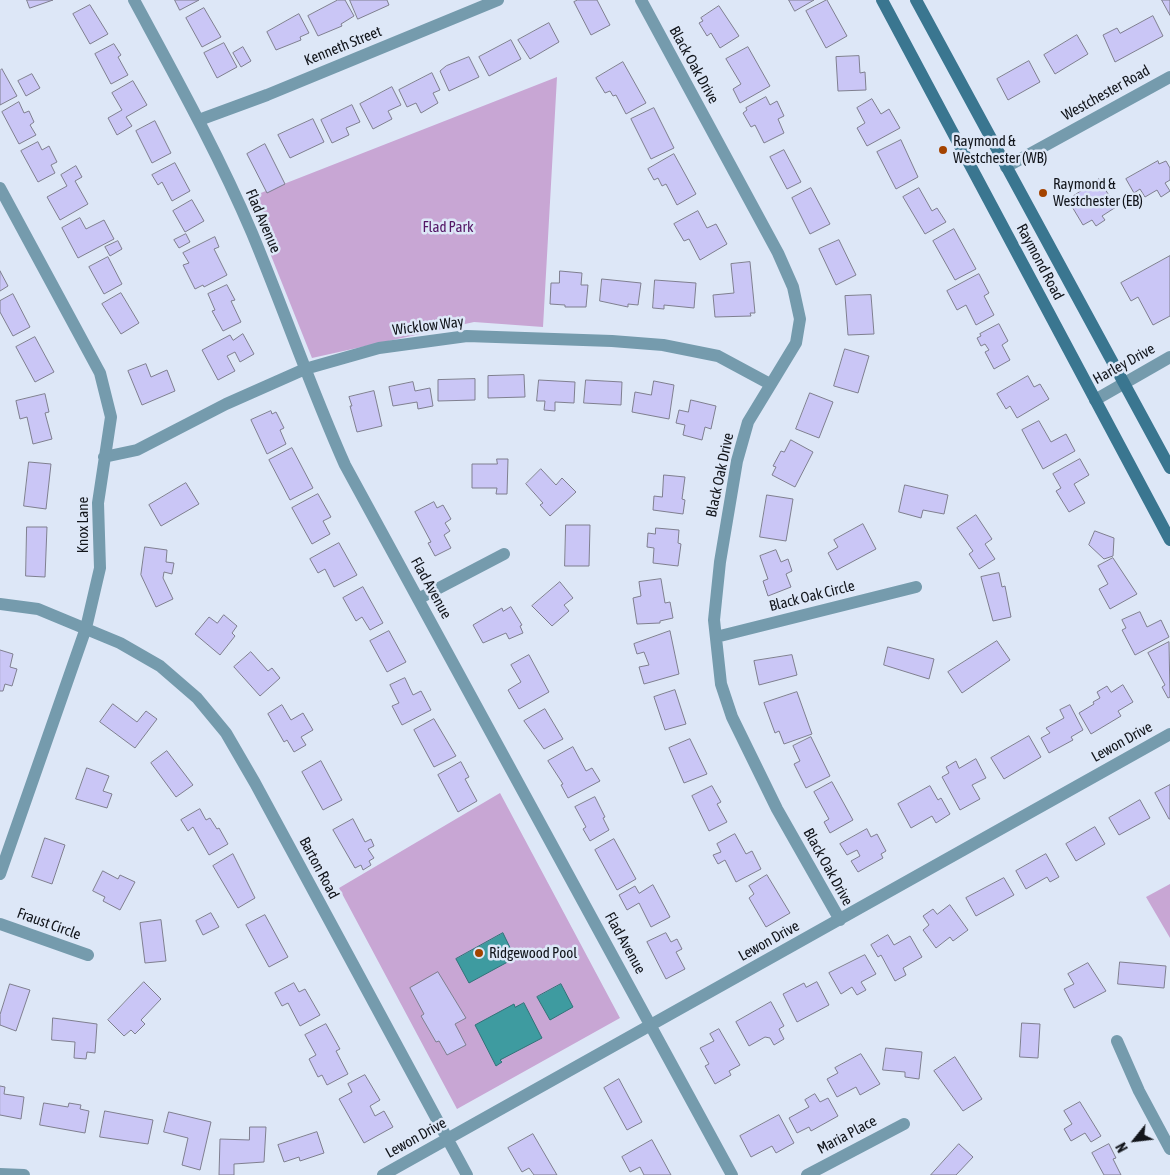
<!DOCTYPE html>
<html>
<head>
<meta charset="utf-8">
<style>
	body { margin:0 }
	#map { position:relative; width:1170px; height:1175px; overflow:hidden; background:#dde7f7; font-family:"Asap Condensed",sans-serif }
	canvas { display:block }
	.north { position:absolute; left:1110px; top:1115px; width:50px; height:50px; -webkit-text-stroke:4px #dde7f7; paint-order:stroke; rotate:241deg; font-size:14px; font-weight:700; line-height:20px; text-align:center; color:#12151b }
	.north::after { content:''; display:block; margin:auto; width:18px; height:22px; background:#12151b; clip-path:polygon(50% 0,100% 100%,50% 72%,0 100%) }
</style>
</head>
<body>
<div id="map">
<canvas width="1170" height="1175"></canvas>
<div class="north">N</div>
</div>
<script>
const g = document.querySelector('canvas').getContext('2d');
g.lineJoin = 'round';
function paint(path, color) {
  g.fillStyle = color;
  g.fill(path, 'evenodd');
}
function strokePath(path, color, width, dash) {
  g.strokeStyle = color;
  g.lineWidth = width;
  g.lineCap = dash ? 'butt' : 'round';
  g.setLineDash(dash || []);
  g.stroke(path);
}
function write(font, color, halo, rows, align = 'center') {
  g.font = font + ' "Asap Condensed",sans-serif';
  g.lineWidth = 5;
  g.setLineDash([]);
  g.textBaseline = 'middle';
  g.strokeStyle = halo;
  g.fillStyle = color;
  for (const [text, x, y, turn = 0] of rows) {
    g.save();
    g.translate(x, y);
    g.rotate((+turn || 0) * Math.PI / 180);
    g.textAlign = isNaN(turn) ? turn : align;
    if (halo) g.strokeText(text, 0, 0);
    g.fillText(text, 0, 0);
    g.restore();
  }
}
paint(new Path2D(`
	M557,77L543,327L474,322L312,358L248,198Z
	M500,793L620,1018L457,1109L339,888Z
	M1170,884V938L1146,897Z`), '#c8a6d4');
const water = new Path2D(`
	M503,933L515,958L469,983L456,959Z
	M561,984L573,1007L550,1020L537,997Z
	M524,1003L542,1038L500,1060L502,1062L496,1066L475,1025L514,1004L515,1007Z`);
paint(water, '#3e9ba0');
strokePath(water, '#317378', 1);
const building = new Path2D(`
	M27,0H53L30,8Z
	M175,0H199L180,10Z
	M338,0H345L354,16L341,24L342,26L318,36L308,16Z
	M350,0H387L389,5L358,19Z
	M578,0H597L610,25L591,35L574,2Z
	M789,0H814L795,11Z
	M827,0L847,36L826,48L806,11Z
	M1162,0H1170V15Z
	M90,5L108,34L90,44L73,14Z
	M719,6L739,36L720,48L711,33L707,36L699,23L703,21L701,18Z
	M204,8L221,37L202,47L186,18Z
	M299,14L309,33L300,37L301,40L276,50L267,32Z
	M1153,16L1163,36L1115,62L1103,35L1117,28L1120,33Z
	M549,23L559,42L530,59L518,40Z
	M1077,35L1088,54L1055,74L1044,55Z
	M511,40L521,59L489,76L479,57Z
	M224,43L237,67L217,78L204,53Z
	M114,44L121,55L118,57L128,75L111,84L95,54Z
	M243,47L251,61L241,67L233,53Z
	M748,47L770,86L740,103L733,89L741,84L726,59Z
	M859,56L860,73L865,72L866,90L838,91L836,57Z
	M469,57L479,77L449,91L440,71L446,66Z
	M1029,61L1040,82L1008,100L997,79Z
	M623,62L646,103L626,114L616,95L613,96L610,91L605,93L596,78Z
	M2,69L17,96L0,105V71Z
	M432,73L440,90L433,93L438,103L421,113L416,103L407,107L399,90Z
	M32,74L40,88L26,96L18,81Z
	M133,81L147,105L126,117L132,126L117,135L108,118L122,110L112,93Z
	M392,87L401,105L388,111L392,119L373,129L360,104Z
	M766,97L770,105L777,101L784,116L778,119L784,133L764,143L755,125L751,127L743,113L747,110L746,108Z
	M872,99L881,114L889,109L900,128L867,146L857,128L865,123L857,108Z
	M19,102L24,113L29,111L34,122L30,125L36,135L19,144L2,112Z
	M352,105L360,122L346,128L349,135L332,143L321,120Z
	M654,108L674,148L651,159L631,119Z
	M313,119L324,142L290,158L278,135Z
	M155,121L171,153L152,163L136,131Z
	M901,140L918,177L896,189L877,152Z
	M38,142L42,150L49,146L57,162L51,165L55,173L38,182L21,151Z
	M265,144L285,184L267,193L247,154Z
	M784,150L801,182L787,189L770,157Z
	M674,154L696,194L677,205L666,184L662,186L658,178L654,180L648,169Z
	M1158,161L1159,164L1166,161L1170,168V180L1165,183L1170,191L1161,197L1157,190L1145,197L1140,189L1134,193L1126,179Z
	M175,163L190,191L172,201L162,182L158,185L152,175Z
	M76,166L82,177L75,181L88,204L60,220L47,197L67,186L61,175Z
	M1099,179L1116,207L1102,216L1105,220L1096,226L1092,220L1083,225L1068,200Z
	M811,188L830,224L810,234L792,198Z
	M919,188L932,211L937,208L946,222L925,234L903,197Z
	M192,200L204,221L185,232L173,211Z
	M698,211L707,228L716,224L727,244L700,260L689,239L684,241L674,224Z
	M80,218L86,229L104,220L114,239L78,258L62,228Z
	M954,229L976,269L955,280L933,241Z
	M186,234L190,242L179,248L174,240Z
	M215,237L219,247L214,249L227,275L204,287L203,285L195,289L183,265L189,263L183,253Z
	M839,240L856,275L836,285L819,249Z
	M118,241L122,249L110,256L105,247Z
	M1170,256V316L1153,325L1138,297L1131,301L1121,283Z
	M108,257L122,284L104,294L89,267Z
	M750,262L755,313H750L751,316L715,317L713,295L734,293L731,264Z
	M0,271L8,286L0,291Z
	M560,271L582,273L581,285H588L586,307H565V305L550,304L551,283H559Z
	M979,274L989,293L984,296L994,315L976,325L966,305L957,310L947,291Z
	M602,279L641,283L638,305L628,304V307L600,301Z
	M655,280L696,283L694,308L664,305V309L653,308Z
	M227,285L235,300L231,301L241,322L223,331L212,311L215,310L208,294Z
	M121,293L139,323L121,334L102,304Z
	M13,294L30,327L13,336L0,312V301Z
	M871,295L874,334L848,335L845,296Z
	M999,324L1008,341L1002,345L1010,360L994,369L985,352L989,350L985,344L981,346L977,338L981,336L980,334Z
	M243,334L254,354L240,362L235,352L227,356L235,371L218,380L202,350L230,335L233,340Z
	M35,337L54,372L35,382L16,347Z
	M845,349L869,356L858,393L834,386Z
	M146,364L151,377L167,370L175,391L142,405L128,371Z
	M524,375L525,397L488,398V376Z
	M1028,376L1034,387L1040,384L1049,399L1017,418L1010,406L1006,409L997,394Z
	M475,379V400L438,401V380Z
	M539,380L575,382L574,403L555,402V411L544,410L545,401H537Z
	M586,380L622,382L621,405L584,403Z
	M654,381L674,385L669,419L632,412L635,392L651,395Z
	M413,382L415,391L430,388L433,406L418,409L417,402L393,406L389,387Z
	M374,391L382,426L357,432L350,406H352L349,397Z
	M810,393L833,402L819,438L796,429Z
	M45,394L49,412L45,413L52,439L33,444L27,417L20,419L16,401Z
	M691,400L716,406L711,429L705,427L702,440L683,435L685,425L676,423L679,410L688,412Z
	M271,411L272,414L276,412L284,428L280,430L286,444L267,454L251,420Z
	M1039,421L1051,442L1066,434L1075,451L1043,469L1022,430Z
	M791,440L813,452L795,487L772,475L776,467L773,466L781,451L784,452Z
	M292,448L313,488L290,500L269,460Z
	M497,459H508L507,494H496L497,488H472V464H497Z
	M1080,459L1089,475L1074,484L1085,503L1069,512L1056,491L1061,488L1053,474Z
	M29,462L51,464L46,509L24,506Z
	M541,469L556,485L562,478L576,492L550,516L540,505L543,503L526,484Z
	M664,475L685,477L682,499L685,500L683,514L653,510L654,496L662,497Z
	M186,483L199,504L161,526L149,505Z
	M905,485L948,495L944,514L923,510L921,518L899,512Z
	M318,494L331,517L323,521L330,534L312,544L292,508Z
	M767,495L793,499L786,541L760,537Z
	M434,502L437,508L443,505L451,519L445,523L450,531L444,535L451,548L435,556L428,543L431,542L415,512Z
	M976,515L992,539L985,544L995,559L979,569L969,554L973,551L957,528Z
	M863,524L876,549L837,570L828,553L838,547L834,540Z
	M566,525H590L589,566H565Z
	M27,527H47L45,577L26,576Z
	M656,528L679,530L678,543L681,544L678,566L653,563L654,548L647,547L648,533L655,534Z
	M1095,531L1114,538L1113,556L1104,559L1089,545Z
	M339,543L357,575L334,587L325,569L318,573L310,559Z
	M145,547L167,550L166,562L174,563L172,574L164,572L163,578L173,599L156,607L141,575Z
	M776,550L781,562L788,559L792,571L786,574L791,587L768,596L763,581L768,579L760,556Z
	M1113,558L1137,594L1110,609L1099,589L1108,584L1098,566Z
	M999,573L1002,587L1005,586L1011,617L993,621L981,577Z
	M661,579L665,603L670,602L673,618L660,621V623L637,624L633,598L641,596L639,582Z
	M560,582L573,598L564,605L569,611L552,626L532,606Z
	M363,587L383,623L370,630L362,617L356,621L343,598Z
	M511,607L522,625L520,626L523,633L509,639L506,633L483,643L473,625L502,608L503,611Z
	M1140,612L1147,627L1161,620L1169,637L1135,655L1122,630L1126,628L1122,620Z
	M224,615L237,626L232,633L235,636L220,655L195,634L209,617L217,623Z
	M389,631L406,662L387,672L370,641Z
	M670,631L679,674L644,684L639,667L649,665L644,652L637,654L634,644Z
	M997,641L1010,660L962,693L948,672Z
	M1169,642L1170,697L1168,698L1162,687L1165,685L1148,653Z
	M888,647L934,659L929,679L884,665Z
	M0,650L13,654L10,667L17,669L12,686L5,684L3,691H0Z
	M251,652L268,671L272,668L280,678L260,696L234,667Z
	M529,655L549,692L519,709L508,690L521,682L511,665Z
	M792,655L797,675L759,685L754,661Z
	M405,678L413,695L421,691L431,710L402,725L392,706L399,703L390,685Z
	M1123,685L1133,702L1118,711L1121,716L1091,734L1079,713L1094,704L1093,702L1100,698L1097,692L1107,686L1111,692Z
	M675,690L686,724L665,730L654,697Z
	M797,692L812,734L784,744L779,731L775,733L764,703Z
	M113,704L137,722L146,711L157,719L135,748L100,722Z
	M282,705L291,720L303,713L313,730L301,737L306,745L294,752L287,740L284,742L268,714Z
	M1070,705L1083,730L1071,737L1073,740L1049,753L1041,738L1050,733L1046,728L1064,718L1060,710Z
	M545,709L563,739L544,749L524,721Z
	M434,719L456,756L434,767L414,730Z
	M1029,736L1041,757L1004,779L991,758Z
	M811,737L830,776L806,788L794,764L800,761L793,746Z
	M690,739L707,774L684,783L669,748Z
	M573,747L586,771L592,768L600,781L568,798L561,785L563,784L548,761Z
	M167,751L193,785L176,797L151,763Z
	M976,759L986,778L972,785L980,799L960,810L942,777L949,773L946,767L956,761L959,768Z
	M321,761L342,800L323,810L302,772Z
	M461,762L469,777L465,779L477,801L458,812L438,775Z
	M87,768L109,776L103,791L112,794L107,808L76,799Z
	M832,782L853,820L830,833L824,822L829,819L814,792Z
	M1170,785V819H1169L1155,793Z
	M712,786L721,802L717,804L727,822L709,831L692,796Z
	M930,786L938,800L941,798L950,814L936,823L932,816L911,828L898,804Z
	M595,797L605,817L603,818L609,830L590,841L583,829L586,827L575,807Z
	M1140,800L1150,818L1119,835L1109,818Z
	M200,809L206,820L210,818L217,829L219,828L228,844L209,855L193,827L188,831L181,820Z
	M353,819L365,842L371,839L374,846L368,849L374,858L369,861L371,865L363,870L361,865L355,868L333,830Z
	M1095,827L1105,844L1076,861L1066,844Z
	M867,829L871,837L877,834L886,851L881,854L883,858L858,872L851,861L860,856L857,850L847,855L840,844Z
	M735,834L746,854L752,851L761,869L736,882L725,860L718,864L713,855L721,852L717,844Z
	M45,838L65,845L52,884L32,877Z
	M614,839L636,879L617,890L595,850Z
	M233,854L255,898L238,908L213,866Z
	M1046,854L1059,877L1050,882L1047,877L1026,889L1016,871Z
	M103,871L118,879L120,875L135,882L120,910L103,901L105,897L93,891Z
	M767,875L790,913L766,927L749,898L754,894L749,886Z
	M1004,878L1014,895L976,916L966,898Z
	M653,885L670,917L651,927L639,903L627,910L619,895L635,886L639,893Z
	M950,905L968,930L953,941L950,937L936,948L923,930L929,925L923,916L933,909L937,914Z
	M211,913L219,927L203,935L196,921Z
	M265,915L288,957L269,967L246,925Z
	M161,920L166,961L145,963L140,923Z
	M666,933L671,942L677,939L682,949L676,952L685,969L666,979L647,942Z
	M888,935L894,945L910,936L922,957L903,968L906,975L895,981L881,955L878,957L871,945Z
	M865,955L876,974L861,982L866,990L857,995L852,987L841,994L829,973Z
	M1120,962L1166,966L1164,988L1118,984Z
	M1088,963L1106,991L1074,1008L1064,989L1074,984L1068,974Z
	M438,972L466,1018L455,1024L466,1045L447,1055L439,1041L436,1042L421,1016L424,1014L410,988Z
	M144,982L161,999L141,1020L145,1024L135,1034L131,1030L124,1036L108,1020Z
	M817,982L829,1005L797,1022L783,994L804,983L806,987Z
	M294,983L299,992L305,989L320,1015L300,1026L288,1003L282,1006L275,993Z
	M10,984L30,990L16,1031L0,1025V1015Z
	M771,1002L784,1026L779,1029L784,1039L774,1045L770,1038L765,1037L749,1046L736,1022Z
	M53,1018L97,1024L95,1053L87,1052L86,1059L74,1058L75,1042L52,1040Z
	M1022,1023L1040,1024L1038,1058L1020,1057Z
	M326,1024L340,1049L336,1051L348,1074L327,1085L322,1075L318,1077L309,1059L316,1055L305,1035Z
	M719,1029L740,1065L729,1071L731,1075L715,1084L705,1066L709,1064L700,1048L714,1041L710,1034Z
	M886,1048L922,1052L919,1079L905,1077V1072L883,1070Z
	M861,1054L880,1084L860,1095L856,1087L837,1097L827,1079L838,1073L835,1068Z
	M955,1057L982,1099L963,1111L934,1071Z
	M365,1075L380,1100L370,1106L375,1116L384,1111L393,1127L364,1143L339,1099L352,1092L348,1084Z
	M619,1079L642,1122L627,1130L604,1088Z
	M0,1086L5,1087L4,1094L24,1097L21,1119L0,1115Z
	M815,1094L820,1102L828,1098L838,1116L811,1131L809,1127L797,1133L789,1118L809,1107L805,1100Z
	M1080,1102L1101,1136L1091,1142L1085,1133L1071,1141L1064,1129L1072,1124L1064,1111Z
	M44,1103L68,1107L69,1103L81,1105L80,1109L89,1111L85,1133L40,1125Z
	M105,1111L153,1120L148,1144L100,1137Z
	M169,1112L211,1122L200,1170L182,1165L188,1138L164,1132Z
	M779,1115L794,1143L776,1153L772,1146L751,1157L740,1136Z
	M250,1127H266L264,1162L234,1164V1175H219L220,1139L249,1140Z
	M317,1132L324,1153L300,1161L299,1157L284,1162L278,1145Z
	M533,1134L547,1158L557,1175H534L529,1168L522,1172L508,1148Z
	M652,1140L671,1175H644L640,1167L630,1172L622,1157Z
	M959,1144L973,1157L956,1175H931Z
	M1109,1144L1116,1158L1113,1159L1121,1175H1104L1092,1153Z`);
paint(building, '#cac6f6');
strokePath(building, '#7f7f8f', 1);
strokePath(new Path2D(`
	M134,0C175,76 218,153 252,233C284,310 311,389 345,465L732,1175
	M641,0L778,253L793,287L800,319L796,343L748,422L737,461L720,562L714,620L721,684L732,717L777,809L840,920
	M199,120L267,95L498,0
	M1006,167L1170,77
	M0,188L100,373L111,417L98,503L100,568L86,628L0,874
	M1095,400L1170,357
	M104,457L137,450L226,404L305,369L379,348L467,336L612,341L663,345L718,356L770,384
	M418,599L504,554
	M0,604L38,609L120,643L160,666L197,698L226,733L255,783L467,1175
	M716,637L916,587
	M0,924L88,955
	M1117,1041L1139,1091L1170,1149
	M0,1174L24,1175
	M383,1175L1170,734
	M807,1175L904,1124`), '#759bad', 12);
strokePath(new Path2D(`
	M882,0L1170,540
	M916,0L1170,468`), '#3a7690', 12);
for (const [x, y, r, color] of [
	[943,150,5,"#a44300"],
	[1043,193,5,"#a44300"],
	[479,953,5,"#a44300"]
]) {
  const dot = new Path2D();
  dot.arc(x, y, r, 0, 2 * Math.PI);
  g.fillStyle = color;
  g.fill(dot);
  strokePath(dot, '#dde7f7', 2);
}
write('15px', '#12151b', '#dde7f7', [
	["Kenneth Street",343,46,-22],
	["Black Oak Drive",694,65,61],
	["Westchester Road",1106,93,-29],
	["Flad Avenue",263,221,67],
	["Raymond Road",1040,262,62],
	["Wicklow Way",428,326,-7],
	["Harley Drive",1124,364,-29],
	["Black Oak Drive",720,475,-78],
	["Knox Lane",83,525,-90],
	["Flad Avenue",431,588,61],
	["Black Oak Circle",812,596,-14],
	["Lewon Drive",1122,742,-29],
	["Black Oak Drive",828,867,61],
	["Barton Road",319,868,62],
	["Fraust Circle",49,924,20],
	["Lewon Drive",769,941,-29],
	["Flad Avenue",625,943,61],
	["Maria Place",847,1135,-28],
	["Lewon Drive",416,1138,-29]
]);
write('15px', '#12151b', '#dde7f7', [
	["Raymond &",953,141],
	["Westchester (WB)",953,158],
	["Raymond &",1053,184],
	["Westchester (EB)",1053,201],
	["Ridgewood Pool",489,953]
], 'left');
write('15px', '#531565', '#dde7f7', [
	["Flad Park",448,227]
]);
</script>
</body>
</html>
